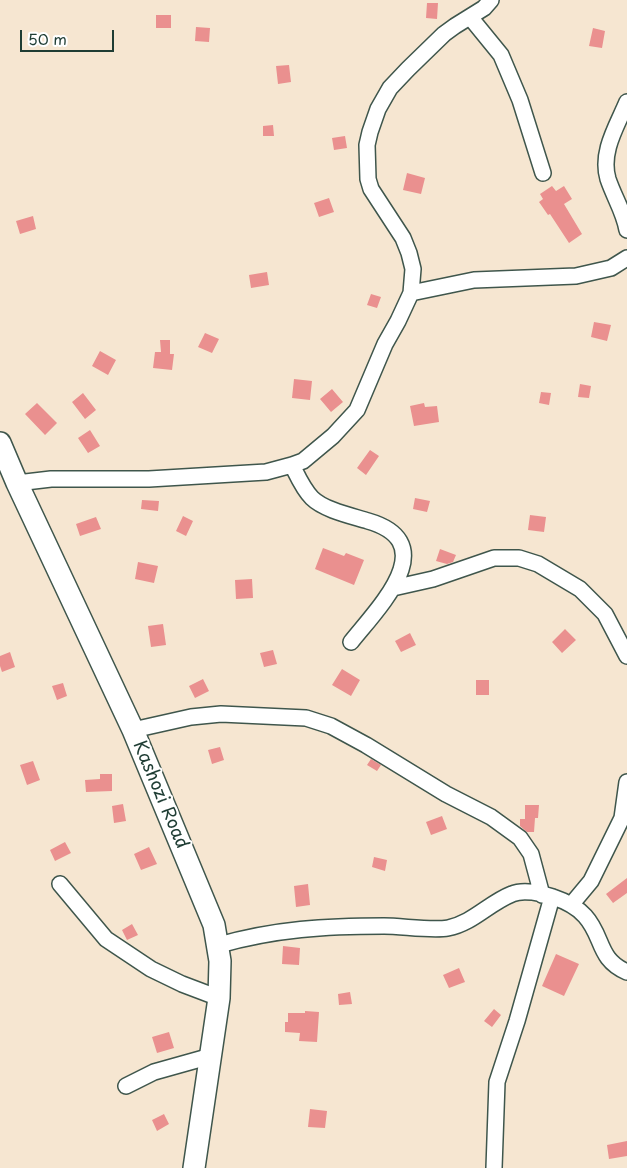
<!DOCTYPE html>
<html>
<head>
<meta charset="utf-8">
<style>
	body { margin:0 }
	#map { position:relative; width:627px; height:1168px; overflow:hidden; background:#f6e6d1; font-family:"Playpen Sans",sans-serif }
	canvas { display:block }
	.scale { position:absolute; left:20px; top:30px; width:94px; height:22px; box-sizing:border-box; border:2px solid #1f3d34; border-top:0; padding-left:6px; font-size:15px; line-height:18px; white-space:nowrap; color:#1f3d34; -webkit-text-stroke:4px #fff; paint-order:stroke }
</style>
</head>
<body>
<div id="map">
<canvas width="627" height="1168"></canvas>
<div class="scale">50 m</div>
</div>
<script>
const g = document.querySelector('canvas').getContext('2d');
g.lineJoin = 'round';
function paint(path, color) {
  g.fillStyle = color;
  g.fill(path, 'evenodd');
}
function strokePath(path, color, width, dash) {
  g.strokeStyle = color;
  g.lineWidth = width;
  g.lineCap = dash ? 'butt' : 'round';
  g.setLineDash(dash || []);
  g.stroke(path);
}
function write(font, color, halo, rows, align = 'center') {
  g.font = font + ' "Playpen Sans",sans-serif';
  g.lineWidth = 4;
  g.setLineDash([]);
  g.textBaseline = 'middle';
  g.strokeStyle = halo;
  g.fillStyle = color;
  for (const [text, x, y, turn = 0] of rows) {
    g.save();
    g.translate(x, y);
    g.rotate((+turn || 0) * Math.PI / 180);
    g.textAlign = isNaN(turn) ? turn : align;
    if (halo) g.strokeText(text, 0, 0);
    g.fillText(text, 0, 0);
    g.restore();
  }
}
paint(new Path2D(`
	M427,3H438L437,19L426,18Z
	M156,15H171V28H156Z
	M196,27L210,28L209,42L195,41Z
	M593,28L605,31L602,48L589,46Z
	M289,65L291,82L278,84L276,66Z
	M273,125L274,136H263V126Z
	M345,136L347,148L334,150L332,138Z
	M407,173L425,178L421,194L403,190Z
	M552,186L556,191L564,186L572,199L564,204L582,234L569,243L550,214L548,215L539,202L543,199L540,194Z
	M329,198L334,212L319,217L314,203Z
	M33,216L36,229L20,234L16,221Z
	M267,272L269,285L251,288L249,275Z
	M371,294L381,297L377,308L367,305Z
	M594,322L611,325L607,341L591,337Z
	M205,333L219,339L212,353L198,347Z
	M160,340H170V354H174L172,370L153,368L155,352H161Z
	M100,351L116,360L108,375L92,366Z
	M294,379L312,381L310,400L292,398Z
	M580,384L591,386L589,398L578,397Z
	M332,389L343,402L331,412L320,399Z
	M541,392L551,393L549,405L539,403Z
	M83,393L96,410L85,419L72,402Z
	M37,403L57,423L45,435L25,414Z
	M424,403L425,407L437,406L439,422L414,426L410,406Z
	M90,430L100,446L88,453L78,438Z
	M370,450L379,456L366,475L357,468Z
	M415,498L430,501L427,512L413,509Z
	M142,500L159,501L158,511L141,509Z
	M530,515L546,517L544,532L528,530Z
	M183,516L193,521L186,536L176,531Z
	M96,517L101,529L80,536L76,524Z
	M323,548L344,556L346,553L364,560L354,585L315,569Z
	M440,549L456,555L453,562L447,564L436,561Z
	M138,562L158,566L154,583L135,579Z
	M252,579L253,598L236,599L235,580Z
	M163,624L166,645L151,647L148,626Z
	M565,629L576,640L562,653L552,642Z
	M410,633L416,645L401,652L395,641Z
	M273,650L277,664L264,667L260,653Z
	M10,652L15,667L2,672L0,666V656Z
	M342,669L360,680L351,696L332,685Z
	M203,679L209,691L195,698L189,686Z
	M476,680H489V695H476Z
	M63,683L67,696L57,700L52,686Z
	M220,747L224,760L212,764L208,750Z
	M371,759L381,765L377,771L367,765Z
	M33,761L40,780L27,785L20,765Z
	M100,774H112V791L86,792L85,780L100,779Z
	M123,804L126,821L114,823L112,806Z
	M525,805H539L538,818H535L534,832H527L520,826V819H525Z
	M442,816L447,829L431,835L426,822Z
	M65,842L71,853L55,861L50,850Z
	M149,847L157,864L141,870L134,854Z
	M374,857L387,860L385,871L372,867Z
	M627,878V893L613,903L606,894Z
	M308,884L310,905L296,907L294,886Z
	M132,924L138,935L127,940L122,930Z
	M283,946L300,948L299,965L282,964Z
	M556,954L579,964L564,996L542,986Z
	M459,968L465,982L449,988L443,975Z
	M350,992L352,1004L339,1005L338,994Z
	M494,1009L501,1015L492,1027L484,1021Z
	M305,1011L319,1012L317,1042L299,1041L300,1033L285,1032V1022H288V1013H305Z
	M169,1032L174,1048L157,1053L152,1037Z
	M310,1109L327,1111L325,1128L308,1127Z
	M164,1114L169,1124L157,1131L152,1120Z
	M627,1141V1156L609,1159L607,1145Z`), '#ea908f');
const minor = new Path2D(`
	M470,17L501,55L520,100L543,173
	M627,102C617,126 600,152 608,179C614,197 624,212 627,230
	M411,293L474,280L576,276L611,268L627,258
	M292,465C298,477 303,489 312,498C324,510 352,516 368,521C444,543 378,608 351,642
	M17,483L51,479H149L266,472L292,465L303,461L333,436L357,410L385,344L398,321L411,293L413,269L409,253L403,238L371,189L368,179L367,145L370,132L378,109L390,88L408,69L444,34L455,26L484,8L491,0
	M393,588L433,579L494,558H519L538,564L580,589L605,614L627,656
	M133,730L191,717L221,714L306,718L331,726L366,745L446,794L491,817L520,838L531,854L542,895
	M60,884L106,939L151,969L182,984L219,998
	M571,905L591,881L622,818L627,782
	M219,945C275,929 326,926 384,926C402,926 432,931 448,928C473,923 489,903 512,894C523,889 542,893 553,897C565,901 577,907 585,916C604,937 597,959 627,972
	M126,1086L154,1072L211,1056
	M494,1168L497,1082L517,1021L552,897`);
const secondary = new Path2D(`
	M0,443L17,483L133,730L214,925L220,961L219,998L194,1168`);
strokePath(minor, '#3f564c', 18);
strokePath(secondary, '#3f564c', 24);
strokePath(minor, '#fff', 15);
strokePath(secondary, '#fff', 21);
write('18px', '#1f3d34', '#fff', [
	["Kashozi Road",160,795,67]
]);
</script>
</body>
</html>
